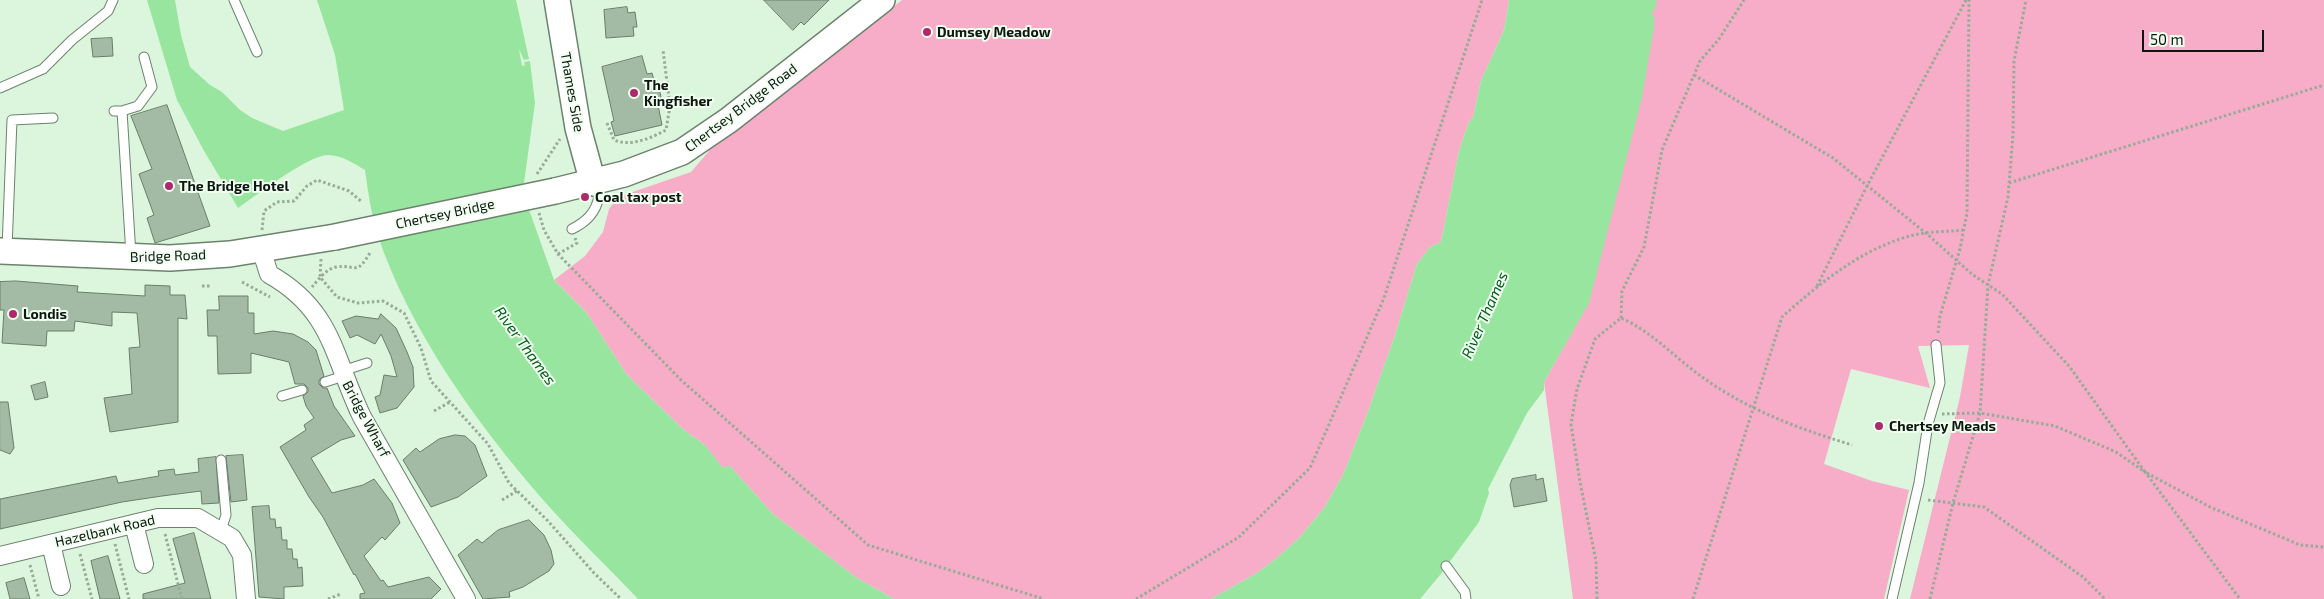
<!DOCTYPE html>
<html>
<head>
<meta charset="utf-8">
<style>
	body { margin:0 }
	#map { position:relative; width:2324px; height:599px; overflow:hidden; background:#dcf5dd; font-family:"Exo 2",sans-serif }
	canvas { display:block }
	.scale { position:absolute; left:2142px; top:30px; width:122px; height:22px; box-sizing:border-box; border:2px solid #0e170f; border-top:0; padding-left:6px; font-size:15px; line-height:18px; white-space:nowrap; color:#0e170f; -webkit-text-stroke:4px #f0fff0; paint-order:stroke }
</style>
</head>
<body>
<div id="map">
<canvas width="2324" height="599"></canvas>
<div class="scale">50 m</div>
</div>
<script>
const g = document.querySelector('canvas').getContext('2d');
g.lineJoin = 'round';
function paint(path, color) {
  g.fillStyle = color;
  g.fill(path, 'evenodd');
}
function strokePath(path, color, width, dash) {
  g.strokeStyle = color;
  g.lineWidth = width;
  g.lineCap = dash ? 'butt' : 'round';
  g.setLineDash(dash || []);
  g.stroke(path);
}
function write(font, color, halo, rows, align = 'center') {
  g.font = font + ' "Exo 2",sans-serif';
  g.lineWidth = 4;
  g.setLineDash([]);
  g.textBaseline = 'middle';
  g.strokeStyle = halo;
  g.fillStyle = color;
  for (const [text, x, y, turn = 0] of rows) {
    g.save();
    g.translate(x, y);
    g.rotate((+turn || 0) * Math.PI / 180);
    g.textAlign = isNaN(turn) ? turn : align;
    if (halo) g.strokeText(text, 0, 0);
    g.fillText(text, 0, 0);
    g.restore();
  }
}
paint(new Path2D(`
	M902,0H1509L1504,30L1481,81L1473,118L1469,122L1459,151L1441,242L1430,247L1417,264L1396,332L1369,409L1343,475L1324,508L1299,538L1278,557L1257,573L1211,599H894L857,578L773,514L730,466L722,468L705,445L684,430L627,375L586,312L554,280L585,256L603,232L609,209L618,197L691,172L715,144Z
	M1650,0H2324V599H1910L1960,397L1969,345L1918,346L1930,388L1851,369L1824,464L1872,481L1909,490L1884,599H1573L1544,382L1589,302Z`), '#f7adc7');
paint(new Path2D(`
	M147,0H175L181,35L190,67L210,85L222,92L240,110L252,118L283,131L344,110L335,55L317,0H516L529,59L524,60L519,49L522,66L525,65L524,62L530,61L535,103L524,183L523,184L527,204L554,280L586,312L627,375L684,430L705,445L722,467L730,466L773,514L857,578L894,599H638C607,566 574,535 544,501C477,424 409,330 377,233C371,213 368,191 365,170C353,163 343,156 329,155C309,154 257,195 238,208L203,149L177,100Z
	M1509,0H1657L1655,10L1651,12L1654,17V27L1642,98L1589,303L1544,382V390L1527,413L1488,489L1489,493L1479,522L1440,575L1420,599H1211L1257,573L1278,557L1299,538L1324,508L1343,475L1369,409L1396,332L1417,264L1430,247L1441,242L1459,151L1469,122L1473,118L1481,81L1504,30Z`), '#98e59f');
const building = new Path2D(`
	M764,0H829L804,25L801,22L793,30Z
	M627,7L628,13L635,12L637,27H633L634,36L606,38L604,10Z
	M112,38L113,56L93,57L91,39Z
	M642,56L647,74L652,73L654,80H657L663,105H658L662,125L615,136L611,122L614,121L602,67Z
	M167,105L210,226L155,243L147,218L154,215L139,174L152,169L131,116Z
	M16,281L78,286L77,292L145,296V285L170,286V295H185L187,319L178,318V422L110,432L104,398L132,394L129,348L140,347L137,313L112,312V326L75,321L74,331H47L46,346L2,343L4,310H0V282Z
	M219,296H248V313H254V334L273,331L293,334L308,342L316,350L324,376L319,380V384L323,388H327L334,406L355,436L341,440L311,458L332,493L363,485L374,479L392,503L400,523L385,540L382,537L364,556L381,581L383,580L388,587L429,577L441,589L431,599H360V594L365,593L355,574L354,575L323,517L309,497L280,447L306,430L304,425L314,418L306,406L303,396L308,392V388L304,384H295L289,362L251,353V373L218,374L217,336H208L207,310H219Z
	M381,314L396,328L407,352L413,367L414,387L397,408L380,413L375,397L380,395L384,375L397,377L391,356L381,334L375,344L357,335L350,338L342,321L356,316L378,319Z
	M45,382L48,397L35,400L31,386Z
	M0,402H8L14,448L10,454L0,450Z
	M455,435L465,436L475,445L487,476L458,497L431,507L403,460L416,448L420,452L439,439Z
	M243,455L247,500L231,502L226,456Z
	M216,457L219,503L202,504L201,491L162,496L122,502L0,529V499L116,476L118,483L159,476L158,471L174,469L175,475L199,472L198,459Z
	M1536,475V480L1543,478L1547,501L1514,507L1510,485L1512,479Z
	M269,506L270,519H275L276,528L281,527L282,540H287V549H292L293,559H297L298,568L302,567L303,586L284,587V599L259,597L252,507Z
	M529,520L544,535L551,550L554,564L549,571L523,587L509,592L510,597L483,599L458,555L477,539L482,543L498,530Z
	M194,533L211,599H143V594L185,583L173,539Z
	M108,556L120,599H100L91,561Z
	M24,578L30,599H10L6,583Z`);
paint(building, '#a3bba4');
strokePath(building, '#687e69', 1);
const lane = new Path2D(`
	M234,0L257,52
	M0,88L43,69L72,40L108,11L113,0
	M114,111H122L131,255
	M122,111L138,106L152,87L144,57
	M572,229C586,222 596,213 599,196L594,185
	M7,249L12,120L53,118
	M342,371L367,363
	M325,382L344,376
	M282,396L302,390
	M221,460L226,515L221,530
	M1446,566L1465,592L1466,599
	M1892,599L1919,483L1928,424L1940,383L1936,345`);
const street = new Path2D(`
	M261,249L269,274C333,310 333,357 362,417L466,599
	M134,524L144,564
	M51,544L61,586
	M0,556L158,518H198L232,538L242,555L246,599`);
const secondary = new Path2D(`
	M557,0L578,128L593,183
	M555,191L624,174L682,152L729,120L882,0
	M0,251L170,258L230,254L335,237`);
strokePath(lane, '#6c836d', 11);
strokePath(street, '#6c836d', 20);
strokePath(secondary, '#6c836d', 28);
strokePath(new Path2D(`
	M1694,75L1833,158L1927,234L1973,275L2002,294L2069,366L2145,472L2210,507L2300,545L2324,547
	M607,123L614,140C631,147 651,138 666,130L670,106L663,50
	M537,174L560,139
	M2009,183L2324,85
	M539,213L544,230L558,254L681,380L868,545L1044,599
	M262,230L264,211L277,202L294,201L307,186L317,180L349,191L362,202
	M558,254L577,243L575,238
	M321,259L320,277L337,297L358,303L383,301L404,313L421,348L431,381L488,444L509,483L548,521L594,573L621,599
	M242,282L270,297
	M202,286H210
	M1817,286L1867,186L1966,0
	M312,287C318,280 326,269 336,267C357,264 356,277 371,251
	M1621,318L1622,291L1644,247L1662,150L1700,61L1719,39L1744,0
	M1938,333L1940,316L1960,249L1967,213L1969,0
	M434,411L450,402
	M1942,414L1980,413L2055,426L2116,452L2145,472L2240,599
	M502,500L517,491
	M1928,500L1984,507L2083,577L2105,599
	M165,534L182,599
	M115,544L129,599
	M80,554L92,599
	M30,565L39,599
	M328,599L341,594
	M1136,599L1239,537L1310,468L1384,298L1482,0
	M1597,599L1596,561L1580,482L1571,424L1577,389L1595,339L1621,318C1653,332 1677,360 1705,379C1750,411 1800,429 1852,445
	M1693,599L1782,317C1819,284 1861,249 1910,236C1927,231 1947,232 1964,230
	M1930,599L1953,503L1980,413L1988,285L2008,197L2013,134L2014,61L2026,0`), '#97ab98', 3, [2.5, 2.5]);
strokePath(lane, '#fff', 9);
strokePath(street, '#fff', 18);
strokePath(secondary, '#fff', 25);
const secondaryBridge = new Path2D(`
	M335,237L555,191`);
strokePath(secondaryBridge, '#6c836d', 28, []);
strokePath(secondaryBridge, '#fff', 25);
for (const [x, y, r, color] of [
	[927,32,5,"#b0286b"],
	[634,93,5,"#b0286b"],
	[169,186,5,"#b0286b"],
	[585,197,5,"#b0286b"],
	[13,314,5,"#b0286b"],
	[1879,426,5,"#b0286b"]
]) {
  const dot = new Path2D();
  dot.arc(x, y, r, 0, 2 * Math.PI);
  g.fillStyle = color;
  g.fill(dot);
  strokePath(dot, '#f0fff0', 2);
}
write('bold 14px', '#0e170f', '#f0fff0', [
	["Dumsey Meadow",937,32],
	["The",644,85],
	["Kingfisher",644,101],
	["The Bridge Hotel",179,186],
	["Coal tax post",595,197],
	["Londis",23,314],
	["Chertsey Meads",1889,426]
], 'left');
write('14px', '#0e170f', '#f0fff0', [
	["Thames Side",572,92,80],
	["Chertsey Bridge Road",741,108,-37],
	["Chertsey Bridge",445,214,-12],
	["Bridge Road",168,256,-2],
	["Bridge Wharf",366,419,62],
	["Hazelbank Road",105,531,-13]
]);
write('italic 15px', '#005919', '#f0fff0', [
	["River Thames",1485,315,-66],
	["River Thames",525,346,54]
]);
</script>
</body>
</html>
